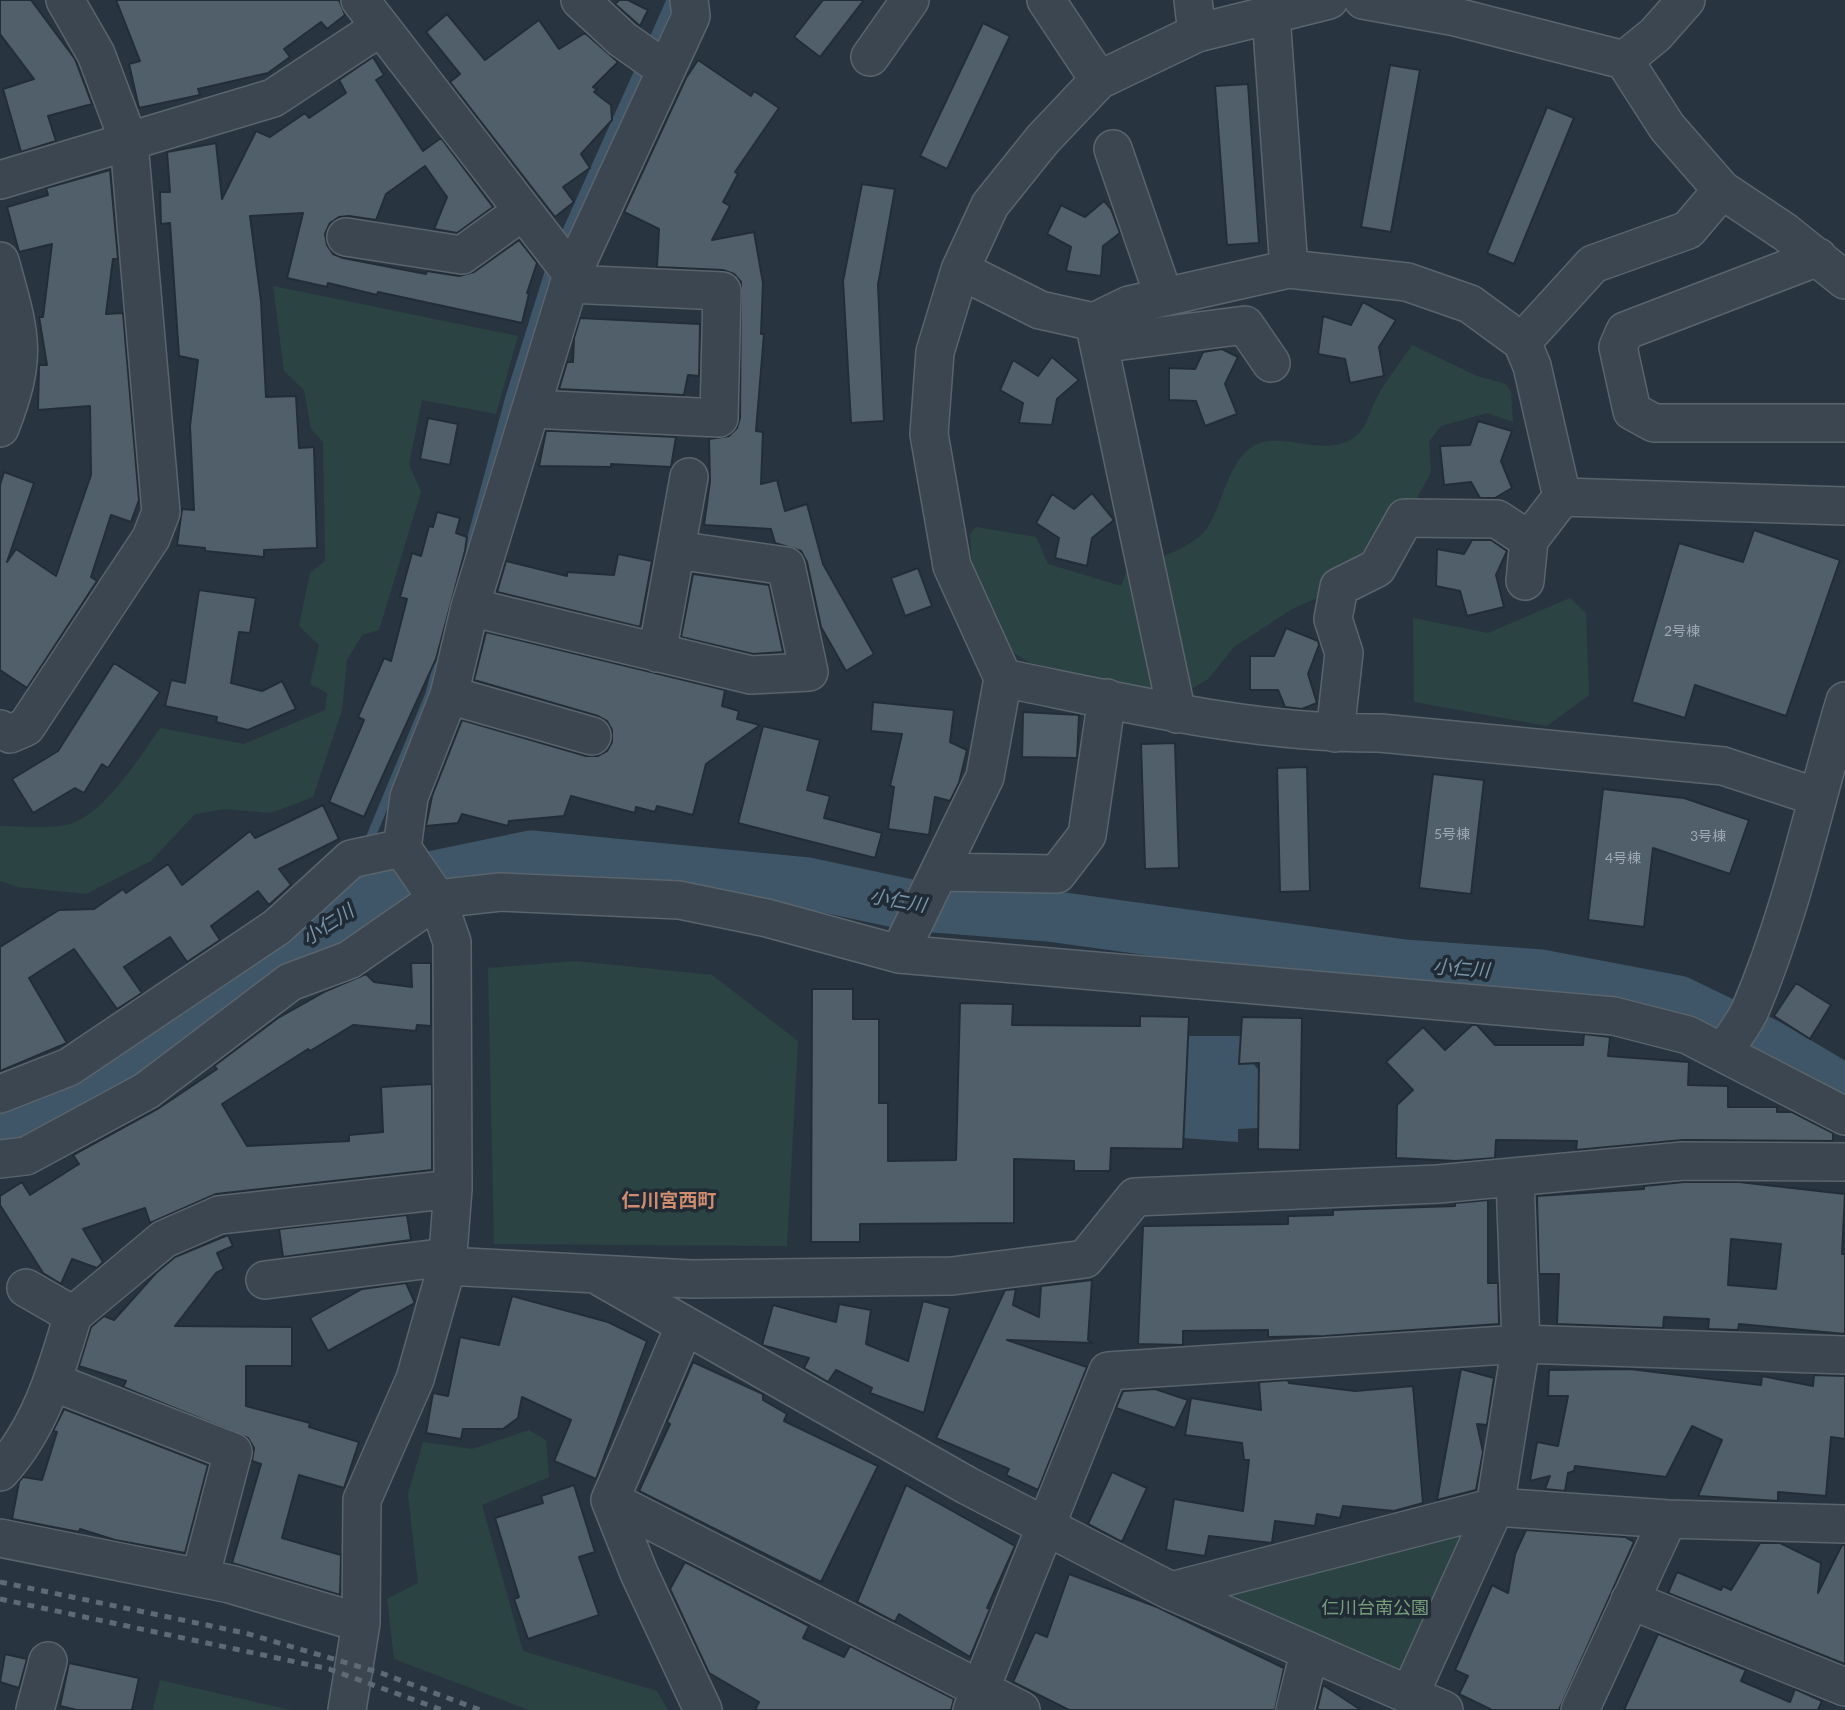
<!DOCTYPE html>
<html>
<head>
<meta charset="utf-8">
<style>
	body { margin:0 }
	canvas { display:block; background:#283540 }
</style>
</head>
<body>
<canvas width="1845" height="1710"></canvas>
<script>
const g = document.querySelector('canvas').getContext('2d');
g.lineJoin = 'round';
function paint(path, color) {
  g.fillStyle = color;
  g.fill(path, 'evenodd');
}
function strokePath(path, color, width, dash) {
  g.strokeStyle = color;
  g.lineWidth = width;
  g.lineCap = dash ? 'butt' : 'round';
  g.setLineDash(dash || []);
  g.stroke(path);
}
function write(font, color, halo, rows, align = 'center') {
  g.font = font + ' Lato,"Noto Sans JP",sans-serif';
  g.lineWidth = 7;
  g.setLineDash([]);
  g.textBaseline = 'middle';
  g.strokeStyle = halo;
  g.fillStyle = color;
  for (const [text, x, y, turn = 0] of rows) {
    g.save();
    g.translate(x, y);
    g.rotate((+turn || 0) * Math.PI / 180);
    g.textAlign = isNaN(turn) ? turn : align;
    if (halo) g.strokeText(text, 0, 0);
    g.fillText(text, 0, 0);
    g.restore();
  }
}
paint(new Path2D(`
	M273,286L518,336L496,414L422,400L409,464L421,492L379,630L362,635L347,660L342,710L313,797L271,813L224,809L195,814L151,861L86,894L18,887L0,881V826C21,826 46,829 66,825C102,818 140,757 160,728L244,744L325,710L327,693L310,684L319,645L299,626L310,573L325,561L323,442L311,429L304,390L284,371Z
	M1412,345L1477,376L1506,384L1511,392L1513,422L1487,413L1441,426L1429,441L1431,472L1408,515L1379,543L1343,565L1319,597L1292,609L1234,647L1208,679L1193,688L1086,689L1029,663L1013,652L989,620L973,584L970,534L976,527L1036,537L1048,564L1121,586L1128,567C1149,563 1191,548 1205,531C1223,508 1225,466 1252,447C1280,428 1324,461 1356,436C1367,428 1370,410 1376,399C1386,380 1400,363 1412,345Z
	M1570,598L1586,613L1589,695L1547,726L1414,702L1413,618L1488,633Z
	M576,961L712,975L798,1041L787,1246L494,1244L488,968Z
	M529,1430L546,1440L549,1477L482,1505L523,1651L657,1691L668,1710H529L394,1659L387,1599L418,1583L408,1494L423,1442L472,1449Z
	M1466,1533L1402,1675L1214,1595Z
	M160,1680L290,1710H153Z`), '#2b4342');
paint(new Path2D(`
	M1188,1036H1241L1239,1063H1253L1259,1071L1258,1128L1238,1129V1142L1183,1138Z`), '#3f5568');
strokePath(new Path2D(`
	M649,50L671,0
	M561,244L643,62
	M468,552L510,397L552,263
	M367,846L430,694L437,667
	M348,912L361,866`), '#3f5568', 9);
strokePath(new Path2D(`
	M0,1129L143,1058L293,948L387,886L531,856L807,883L910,905L1049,916L1404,965L1541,975L1678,1001L1767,1044L1845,1090`), '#3f5568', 51);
const building = new Path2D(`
	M0,0H31L75,59L92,104L48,116L56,141L21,152L3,89L34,79L0,34Z
	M116,0H339L345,15L327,29L321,22L284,49L290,57L268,73L198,89L200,95L139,108L129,64L140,61Z
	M619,0H628L648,10L640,26L615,4Z
	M823,0H864L820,57L794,37Z
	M447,14L485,60L539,20L559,49L585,33L618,62L593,87L597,89L594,92L611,105L612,120L581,154L590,168L563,187L574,202L555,217L450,82L460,74L426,32Z
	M983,23L1010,36L947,169L920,156Z
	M373,57L384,75L376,80L423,151L441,138L493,207L457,233L434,229L447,197L425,166L386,194L376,220L349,216L339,217L330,223L325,234L327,245L333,254L343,258L426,274L427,271L459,276L474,272L519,240L537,263L527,293L529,294L522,323L378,292L377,295L328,283L327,287L287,278L303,213L250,216L261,301L266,397L296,396L299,448L314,447L317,548L264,550V557L205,551V548L177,545L182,509L194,510L190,426L198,360L179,356L170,223L161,224L160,192H170L167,152L216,143L222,199L256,131L270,137L305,113L309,118L346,93L339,80Z
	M698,60L751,96L754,91L779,108L735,172L738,174L723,202L730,206L712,240L754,232L763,283L761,334H764L756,431L763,432L761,484L777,480L785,511L807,504L823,564L874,654L846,671L821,627L807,562L801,551L775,543L771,529L704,525L710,481L709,439L729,436L737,428L740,418L741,282L734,274L723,270L657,267L659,229L624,212L686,78Z
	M1390,65L1420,70L1391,232L1361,227Z
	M1248,84L1259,243L1227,245L1215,86Z
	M1547,107L1574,118L1514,264L1487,253Z
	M110,170L118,259H113L106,314L123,313L139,500L131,522L111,515L91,577L97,581L27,688L0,670V485L4,472L34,483L7,562L16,549L56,576L91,475L90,406L38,410L39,365H47L39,317H43L52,244L19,252L7,207L48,195L46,188Z
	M862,184L895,189L878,285L884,421L851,423L843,281Z
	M1104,201L1111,209L1120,233L1103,246L1101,276L1066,271L1071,247L1047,234L1061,205L1085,217Z
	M1363,302L1396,320L1379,347L1384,376L1350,383L1345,359L1318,354L1323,316L1351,325Z
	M580,318L700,324L699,376L688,375L684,395L559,389L567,362H573L574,338Z
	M1222,349L1238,357L1225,384L1237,414L1205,426L1196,401L1169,400V368L1195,369L1203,352Z
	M1052,357L1079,380L1057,399L1052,425L1019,423L1023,403L1000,390L1013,360L1038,376Z
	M428,418L458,424L450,465L420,459Z
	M1478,421L1512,431L1501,461L1512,488L1495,498H1480L1471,482L1444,485L1440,446L1470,445Z
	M546,431H554L676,437L671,467L611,464V467L539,466Z
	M1092,493L1114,520L1092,538L1087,566L1055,558L1059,538L1036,523L1052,494L1074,509Z
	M437,512L460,518L456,533L467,537L465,551L436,659L364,817L329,802L364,720L358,717L384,658L391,661L407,599L400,597L412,553L421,556L429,526L433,527Z
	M1754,530L1840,560L1786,716L1695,685L1685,718L1632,702L1679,543L1743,562Z
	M1472,540H1491L1507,551L1496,575L1504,607L1467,616L1460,591L1436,586L1437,549L1464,554Z
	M618,554L652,561L640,627L497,592L506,561L567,576V572L614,575Z
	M918,568L932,606L905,616L891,578Z
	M693,574L769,585L783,652L753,654L681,637Z
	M199,590L256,598L250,633L239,632L231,683L262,691L282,681L296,709L248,730L216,722L217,717L165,706L171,680L185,683Z
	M1286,628L1318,641L1319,645L1308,674L1317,703L1302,709L1285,707L1278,690H1250V656H1274Z
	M486,632L725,690L722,706L739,711L737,719L760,725L706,764L693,815L657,806L655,812L636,807L635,813L571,796L564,816L509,821L508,826L462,814L458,823L426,826L432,796L462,720L586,756H598L607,751L612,742V730L607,721L598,716L474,680Z
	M114,663L160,692L108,768L102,764L84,793L75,788L33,813L12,779L58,751Z
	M873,702L954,710L950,742L967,750L959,783L950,801L935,797L929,835L888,829L894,787L890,786L902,734L871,731Z
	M1023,712L1079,715L1077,758L1022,757Z
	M763,726L820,740L807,790L830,796L824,818L882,833L875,858L738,823Z
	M1175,743L1179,868L1145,869L1141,744Z
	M1307,767L1310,891L1280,892L1277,768Z
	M1433,774L1484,780L1471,894L1419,888Z
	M1603,789L1684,798L1749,820L1730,874L1653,848L1644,927L1588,920Z
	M323,805L339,839L279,869L291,885L269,905L258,891L211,926L220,940L187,962L170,937L124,967L142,993L117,1009L74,949L29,978L67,1043L0,1071V947L59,910L94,909L123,889L126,893L168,864L182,885L250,831L255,838Z
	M411,963H431V1026L417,1025L416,1031L353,1025L310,1051L308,1049L222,1104L247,1146L349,1141V1135L383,1132L381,1087L432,1084V1170L216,1194L150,1223L145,1208L83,1229L103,1262L97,1268L72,1259L61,1284L43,1273L0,1205V1196L22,1182L30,1195L79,1164L73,1155L159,1108L217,1069L214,1066L278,1018L326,991L366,974L374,982L412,987Z
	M1796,983L1831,1005L1810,1039L1774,1016Z
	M812,989H853V1019H879V1103H888V1161L956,1160L960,1003L1013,1004L1012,1025L1140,1026V1016L1189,1017L1183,1149L1111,1148L1110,1171H1074V1161L1014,1159V1223L860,1224V1242H811Z
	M1242,1017L1302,1018L1300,1150L1258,1149L1259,1063L1239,1064Z
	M1472,1025H1477L1495,1045H1583L1584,1034L1610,1037L1608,1056L1689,1062L1688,1085L1728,1086V1107H1777V1112H1792L1833,1133V1141L1683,1140L1576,1150L1577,1141L1496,1140L1495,1158L1456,1161L1396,1158L1397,1105L1413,1090L1386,1062L1423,1027L1445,1050Z
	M1684,1182H1739L1845,1194L1842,1254H1845V1334L1739,1324L1738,1330L1708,1329L1709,1319L1664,1317L1663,1328L1557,1324L1559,1274H1539L1537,1196L1644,1189V1186ZM1731,1239L1781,1244L1776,1289L1728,1285Z
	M1488,1200V1283H1498L1499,1324L1325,1336L1268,1337V1330L1183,1331V1345L1138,1344L1143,1226L1288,1224V1216L1333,1215V1210L1455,1206V1203Z
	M407,1215L411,1240L283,1257L279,1229Z
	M228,1235L233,1246L217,1253L224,1269L216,1273L175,1326L292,1327V1366H246V1406L310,1423L309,1427L359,1442L344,1488L299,1475L282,1538L341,1555L340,1595L232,1563L261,1464L252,1461L254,1448L248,1438L123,1387L126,1381L79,1366L91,1327L104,1316L114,1320L156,1273L175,1257Z
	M1092,1280L1088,1340L1093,1343L1007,1340L1087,1367L1038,1490L1006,1475L1009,1469L936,1438L1005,1290L1016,1289L1013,1305L1039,1317L1041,1286Z
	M406,1283L415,1303L328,1351L310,1318L362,1289Z
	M512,1296L608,1322L647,1341L596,1479L554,1461L571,1420L522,1397L518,1418L503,1429H463L461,1439L426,1433L433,1393L448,1396L460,1337L499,1345Z
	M923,1301L950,1308L924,1413L870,1393L872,1388L836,1370L828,1382L804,1368L809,1358L762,1345L773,1305L836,1322L839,1304L871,1310L866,1344L908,1361Z
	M693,1362L763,1394V1400L787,1414L784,1421L878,1466L821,1582L639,1491L670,1424L667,1422Z
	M1461,1369L1494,1378L1487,1425L1477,1424L1483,1452L1476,1490L1437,1500Z
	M1630,1369L1761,1385L1762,1376L1813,1386L1814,1375L1845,1376V1439L1831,1437L1826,1496L1778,1492V1501L1698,1496L1722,1440L1692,1426L1666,1477L1575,1466L1574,1471L1568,1473L1565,1491L1545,1489L1550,1476L1530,1481L1537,1442L1558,1446L1568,1396H1548L1549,1370Z
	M1288,1380L1289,1383L1355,1391L1413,1386L1423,1503L1394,1511L1343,1506L1340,1518L1317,1514L1315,1526L1275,1521L1272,1543L1209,1536L1205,1556L1166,1550L1174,1499L1243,1511L1249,1460H1244L1242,1443L1185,1435L1191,1398L1261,1410L1259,1382Z
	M1155,1389L1188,1400L1175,1428L1116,1408L1123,1391Z
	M64,1409L208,1465L185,1553L115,1540L80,1529L79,1532L12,1519L19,1482L23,1477L42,1480L57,1432L53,1431Z
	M1112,1472L1147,1488L1122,1542L1088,1524Z
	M574,1485L595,1552L579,1557L599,1615L528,1639L514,1599L519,1597L495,1518L543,1503L541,1496Z
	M906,1485L1015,1546L987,1608L990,1609L970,1657L899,1614L895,1622L857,1602Z
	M1526,1530L1625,1537L1634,1542L1559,1710H1492L1459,1694L1468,1676L1455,1670L1492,1585L1508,1593L1515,1554Z
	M1760,1543H1780L1821,1563L1818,1593L1842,1545H1845V1664L1668,1593L1677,1572L1721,1590L1723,1586L1731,1590Z
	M685,1562L809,1626L803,1638L844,1657L850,1646L954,1699L951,1710H755L759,1702L709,1673L670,1589Z
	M1069,1574L1157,1607L1284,1668L1275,1710H1069L1013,1682L1035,1632L1047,1637Z
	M1658,1634L1746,1670L1741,1681L1790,1702L1795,1689L1822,1701L1818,1710H1624Z
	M5,1654L27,1659L19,1688L0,1682Z
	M69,1663L139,1678L132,1710H77L60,1706Z
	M1323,1685L1326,1687L1361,1710H1317Z`);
paint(building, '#515f6a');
strokePath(building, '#222d37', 2);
const minor = new Path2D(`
	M360,0L572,274
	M580,0L622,39L666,70
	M1046,0L1099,80
	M1193,0L1197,33
	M1363,0L1456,17L1624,60L1667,127L1722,190L1785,232L1845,280
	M1271,15L1289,269
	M870,57L910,0
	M1624,60L1655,35L1686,0
	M1113,149L1164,297
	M0,180L273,98L379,28
	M346,237L462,255L523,211
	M1818,257L1625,331L1618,347L1632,411L1654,423H1845
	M0,261C20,334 29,354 0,428
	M960,270L1040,310L1094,322L1177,714
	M1094,322L1129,305L1289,269L1407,282L1470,304L1522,342L1532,366L1562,497L1845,506
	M1522,342L1593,264L1688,230L1722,190
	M1099,344L1245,325L1271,363
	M531,409L719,418L722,291L569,284
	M1525,581L1529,540
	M470,607L751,675L809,672L786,566L676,550
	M657,653L689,477
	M1003,678C1127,703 1253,734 1380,733L1723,766L1817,797
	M449,695L592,736
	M0,729L10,734L26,727L151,538L161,512L129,142L96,54L65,0
	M1335,733L1344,653L1333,619L1339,587L1377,568L1405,518L1497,519L1529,540L1562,497
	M402,848L409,797L449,695L470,607L572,274L691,16L689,0
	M940,872L1057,874L1087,835L1107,698
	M899,954L985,777L1003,678L952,566L929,434L935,352L960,270L990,205L1043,139L1099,80L1197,33L1329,0
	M1723,1053C1732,1038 1745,1023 1751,1008C1793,909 1814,803 1845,701
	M0,1094L69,1067L277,927L351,859L402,848L437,899L452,942L453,1189L447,1266L415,1379L362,1500L361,1623L347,1710
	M0,1159L26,1156L146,1091L290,982L349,960L437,899L500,892L679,900L767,918L899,954L1614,1016L1688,1035L1845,1116
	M447,1266L691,1279L952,1276L1085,1259L1135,1197L1438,1184L1683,1161L1845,1162
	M602,1278L968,1486L1171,1591L1444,1710
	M265,1280L447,1257
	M73,1315L164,1239L219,1215L453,1189
	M685,1325L610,1500L639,1573L703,1710
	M53,1382L233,1452L200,1578
	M0,1472C41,1427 56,1372 73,1315L26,1288
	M610,1500L1021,1710
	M0,1538L230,1584L361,1623
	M1171,1591L1495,1507L1668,1519L1845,1524
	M1630,1600L1845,1687
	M1410,1694L1495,1507L1521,1344L1515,1178
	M35,1710L48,1661
	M972,1710L1108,1371L1521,1344L1845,1355
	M1295,1710L1309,1653
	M1580,1710L1668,1519`);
strokePath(minor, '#59646d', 40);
strokePath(minor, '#3c4650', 37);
strokePath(new Path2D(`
	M0,1582L245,1633L381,1673L480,1710
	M0,1599L329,1669L442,1710`), '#5e6b76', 5, [7, 7]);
write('14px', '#9ea8b2', null, [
	["2号棟",1682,631],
	["5号棟",1452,834],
	["3号棟",1708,836],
	["4号棟",1623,858]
]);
write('18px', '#789e7c', '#202b35', [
	["仁川台南公園",1375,1608]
]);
write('italic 19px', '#7b96ab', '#202b35', [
	["小仁川",898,901,10],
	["小仁川",328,925,-33],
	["小仁川",1461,969,4]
]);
write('bold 19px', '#cf8c6e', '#202b35', [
	["仁川宮西町",669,1201]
]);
</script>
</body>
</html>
